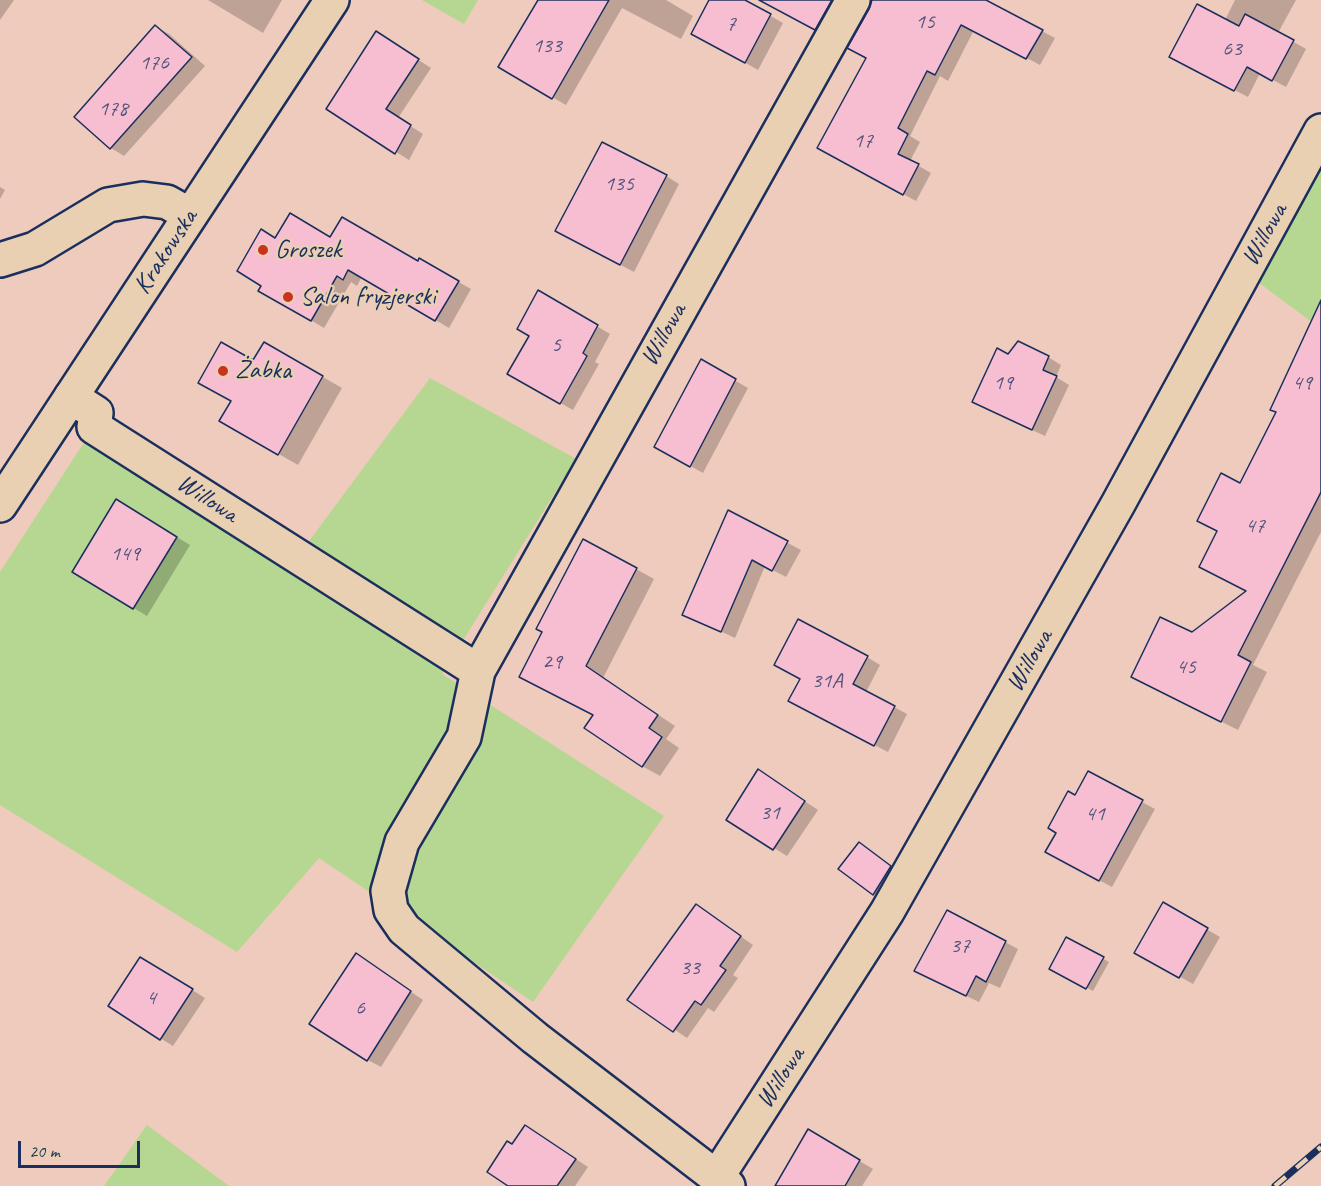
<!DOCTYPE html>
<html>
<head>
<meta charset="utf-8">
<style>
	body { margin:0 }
	#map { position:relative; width:1321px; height:1186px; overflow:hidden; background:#eecbbc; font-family:Caveat,sans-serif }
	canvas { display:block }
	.scale { position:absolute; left:18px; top:1141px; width:122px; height:27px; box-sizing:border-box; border:3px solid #1b2f5e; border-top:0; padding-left:8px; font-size:18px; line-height:21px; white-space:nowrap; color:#1b2f5e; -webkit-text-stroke:4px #ead0b2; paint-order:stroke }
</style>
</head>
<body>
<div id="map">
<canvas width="1321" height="1186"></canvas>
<div class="scale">20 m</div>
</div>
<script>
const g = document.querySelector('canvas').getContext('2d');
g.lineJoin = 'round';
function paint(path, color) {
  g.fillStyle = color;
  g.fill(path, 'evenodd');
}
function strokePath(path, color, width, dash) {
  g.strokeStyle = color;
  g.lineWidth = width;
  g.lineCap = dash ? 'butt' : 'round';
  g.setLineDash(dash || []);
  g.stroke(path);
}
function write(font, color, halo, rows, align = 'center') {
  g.font = font + ' Caveat,sans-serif';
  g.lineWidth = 4.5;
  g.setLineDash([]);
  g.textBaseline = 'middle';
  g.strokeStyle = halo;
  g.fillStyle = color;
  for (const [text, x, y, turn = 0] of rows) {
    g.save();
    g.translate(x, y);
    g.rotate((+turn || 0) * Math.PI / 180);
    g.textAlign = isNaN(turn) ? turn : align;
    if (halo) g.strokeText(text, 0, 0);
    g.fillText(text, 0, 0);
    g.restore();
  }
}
paint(new Path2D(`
	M422,0H478L464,24Z
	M1321,154V329L1254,279Z
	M430,378L576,459L442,674L664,816L533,1002L319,858L237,952L0,805V572L94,427L292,564Z
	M147,1125L229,1186H104Z`), '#b5d791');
paint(new Path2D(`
	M0,0H14L0,20Z
	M208,0H282L263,33Z
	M539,0H666L693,16L681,39L622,8L566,105L500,67Z
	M711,0H742L783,23L758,70L693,33Z
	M775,0H840L828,37L772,5Z
	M900,0H983L1055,38L1040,65L974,30L948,81L940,76L910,136L920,142L910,161L931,173L916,201L831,155Z
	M1235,0H1296L1278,33L1306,49L1286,87L1260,73L1248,97L1184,64L1225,20Z
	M156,27L169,34L205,66L124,156L111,148L76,117Z
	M389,41L431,68L398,118L423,134L409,160L328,109Z
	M666,176L679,184L634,272L570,238Z
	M0,187L5,190L0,199Z
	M276,239H331L418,263L420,260L471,289L449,328L362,276L357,286L351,282L324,328L260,290Z
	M539,292L610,334L595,362L599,364L573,410L509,374L531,335Z
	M265,344L342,388L298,465L221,421Z
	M1009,356L1048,357L1061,365L1056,377L1069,385L1045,436L987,409Z
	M1321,359V532L1253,665L1267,672L1238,730L1133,677L1248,592L1241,485Z
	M701,361L748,388L703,473L656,447Z
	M117,501L190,545L147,616L74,572Z
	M729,512L801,550L786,577L765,566L735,638L684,614Z
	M636,569L654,579L603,678L675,726L666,739L679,748L660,776L642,766L594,715L539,687Z
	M867,657L880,665L866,692L907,714L888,752L803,708L802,679Z
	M771,779L818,810L787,856L728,819Z
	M1075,797L1142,802L1155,809L1112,887L1060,859Z
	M866,847L897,871L880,898L841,869Z
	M1163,904L1220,937L1193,984L1136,952Z
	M709,914L753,945L733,975L738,978L714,1012L708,1008L687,1038L630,999Z
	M1067,939L1109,962L1093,991L1051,968Z
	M1005,942L1018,949L1000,988L989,983L979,1002L929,978Z
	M369,963L423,1000L381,1067L368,1060Z
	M154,966L205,998L173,1046L160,1038Z
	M809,1131L873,1169L862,1186H784Z
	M539,1135L588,1167L575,1186H510L513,1146Z`), '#0003');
const building = new Path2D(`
	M538,0H609L552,99L498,67Z
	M709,0H745L771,14L745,63L691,34Z
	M759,0H832L815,30Z
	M872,0H986L1043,30L1026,59L961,25L935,75L927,71L898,128L908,134L898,154L919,164L903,195L817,148L866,58L847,48L869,9Z
	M1197,4L1239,26L1245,14L1294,40L1272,81L1247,67L1234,91L1169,57Z
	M155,25L192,57L110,149L74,117Z
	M376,31L419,59L386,109L411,125L395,154L326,109Z
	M602,142L667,175L620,265L555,231Z
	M290,213L330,237L342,217L418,261L419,258L459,281L435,321L348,270L343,280L337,276L311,321L258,291L261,286L237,271L261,229L275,238Z
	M538,290L598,325L583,353L587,356L560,404L507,374L529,336L517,329Z
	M1321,300V492L1238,655L1251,662L1221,722L1131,677L1160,617L1192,632L1246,591L1199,567L1217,531L1197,521L1221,473L1240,483L1276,412L1270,410Z
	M1018,341L1049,356L1043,370L1057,376L1032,430L972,402L997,348L1008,354Z
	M221,342L253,360L264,342L323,376L278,455L219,421L231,401L198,383Z
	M701,359L736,379L690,467L654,447Z
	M116,499L177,537L133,609L72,572Z
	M728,510L788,541L772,571L752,560L721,632L682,615Z
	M583,539L637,568L586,666L658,715L649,728L662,737L642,767L584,728L593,715L519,677L542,632L536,629Z
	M798,619L868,656L853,684L895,706L874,746L788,701L800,679L774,665Z
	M758,769L805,801L773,850L726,820Z
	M1088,771L1143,800L1099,881L1045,852L1056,833L1048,828L1068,791L1075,795Z
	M859,842L891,866L873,895L838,869Z
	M1163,902L1208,928L1179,978L1134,953Z
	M696,904L741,936L720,966L726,970L701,1005L695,1001L673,1032L627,1000Z
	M947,910L1006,941L986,982L976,976L966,996L914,971Z
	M1066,937L1104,957L1086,989L1049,969Z
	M356,953L411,991L367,1061L309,1024Z
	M140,957L193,989L160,1040L108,1006Z
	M525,1125L576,1159L557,1186H508L487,1172L507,1141L512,1144Z
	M808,1129L860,1160L845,1186H775Z`);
paint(building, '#f7bed2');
strokePath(building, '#1b2f5e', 1.5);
const minor = new Path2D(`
	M0,260L35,249L108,205L143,199L167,202L190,215
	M71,397L96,413L94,427L478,671
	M717,1177L887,912L1118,504L1321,131
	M728,1186L535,1038L404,929L391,910L388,891L402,842L464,737L478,671L853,0`);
const primary = new Path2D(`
	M0,505L332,0`);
strokePath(minor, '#1b2f5e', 38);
strokePath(primary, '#1b2f5e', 38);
strokePath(minor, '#ead0b2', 33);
strokePath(primary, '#ead0b2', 33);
const rail = new Path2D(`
	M1275,1186L1321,1147`);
strokePath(rail, '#1b2f5e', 7);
strokePath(rail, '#ead0b2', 4.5, [14]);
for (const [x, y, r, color] of [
	[263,250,6,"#c8321e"],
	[288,297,6,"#c8321e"],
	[223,371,6,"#c8321e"]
]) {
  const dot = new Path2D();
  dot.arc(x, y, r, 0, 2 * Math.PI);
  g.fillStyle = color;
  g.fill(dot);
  strokePath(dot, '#ead0b2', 2);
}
write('22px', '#52537b', null, [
	["15",925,22],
	["7",731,24],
	["133",547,46],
	["63",1232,49],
	["176",154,63],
	["178",113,109],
	["17",863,141],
	["135",619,184],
	["5",556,345],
	["19",1003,383],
	["49",1302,383],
	["47",1255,526],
	["149",125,554],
	["29",552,662],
	["45",1186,667],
	["31A",827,681],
	["31",770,813],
	["41",1095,814],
	["37",960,946],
	["33",690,968],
	["4",151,998],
	["6",360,1008]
]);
write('26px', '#1b2f5e', '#ead0b2', [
	["Willowa",1265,235,-61],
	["Krakowska",166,252,-57],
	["Willowa",664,335,-61],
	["Willowa",207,499,33],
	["Willowa",1030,661,-60],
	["Willowa",781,1078,-57]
]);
write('26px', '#1b2f5e', '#ead0b2', [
	["Groszek",275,250],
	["Salon fryzjerski",300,297],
	["Żabka",235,371]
], 'left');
</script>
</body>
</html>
